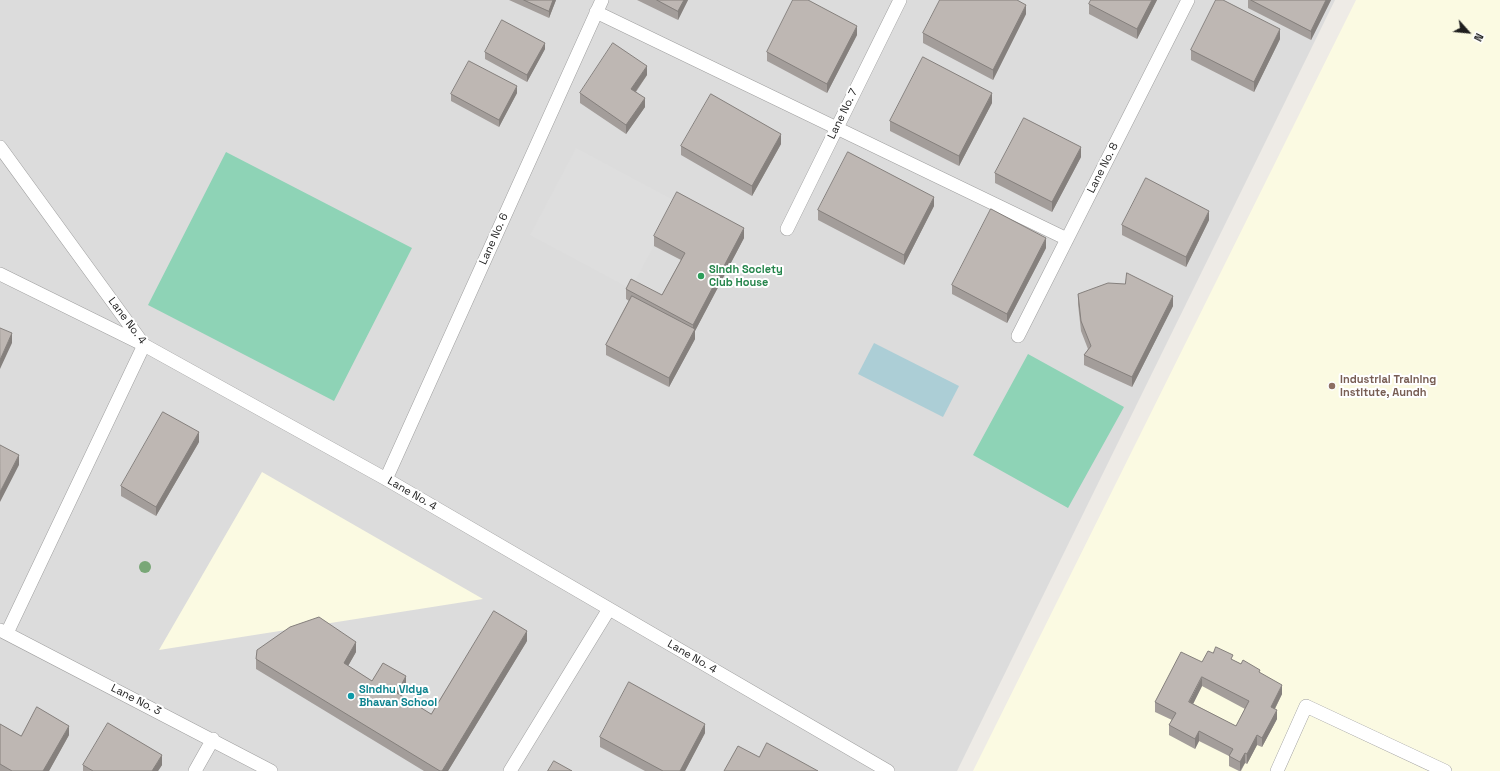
<!DOCTYPE html>
<html>
<head>
<meta charset="utf-8">
<style>
	body { margin:0 }
	#map { position:relative; width:1500px; height:771px; overflow:hidden; background:#eeebe6; font-family:"Space Grotesk",sans-serif }
	canvas { display:block }
	.north { position:absolute; left:1448px; top:12px; width:40px; height:40px; -webkit-text-stroke:3px #fff; paint-order:stroke; rotate:117deg; font-size:11px; font-weight:700; line-height:16px; text-align:center; color:#1e1e1e }
	.north::after { content:''; display:block; margin:auto; width:14px; height:18px; background:#1e1e1e; clip-path:polygon(50% 0,100% 100%,50% 72%,0 100%) }
</style>
</head>
<body>
<div id="map">
<canvas width="1500" height="771"></canvas>
<div class="north">N</div>
</div>
<script>
const g = document.querySelector('canvas').getContext('2d');
g.lineJoin = 'round';
function paint(path, color) {
  g.fillStyle = color;
  g.fill(path, 'evenodd');
}
function strokePath(path, color, width, dash) {
  g.strokeStyle = color;
  g.lineWidth = width;
  g.lineCap = dash ? 'butt' : 'round';
  g.setLineDash(dash || []);
  g.stroke(path);
}
function write(font, color, halo, rows, align = 'center') {
  g.font = font + ' "Space Grotesk",sans-serif';
  g.lineWidth = 4;
  g.setLineDash([]);
  g.textBaseline = 'middle';
  g.strokeStyle = halo;
  g.fillStyle = color;
  for (const [text, x, y, turn = 0] of rows) {
    g.save();
    g.translate(x, y);
    g.rotate((+turn || 0) * Math.PI / 180);
    g.textAlign = isNaN(turn) ? turn : align;
    if (halo) g.strokeText(text, 0, 0);
    g.fillText(text, 0, 0);
    g.restore();
  }
}
paint(new Path2D(`
	M0,0H1335L957,771H0Z`), '#dcdcdc');
paint(new Path2D(`
	M1356,0H1500V771H973Z
	M262,472L483,599L159,650Z`), '#fbfae2');
paint(new Path2D(`
	M226,152L412,248L334,401L148,305Z
	M1028,354L1124,407L1068,508L973,455Z`), '#8ed3b6');
paint(new Path2D(`
	M576,148L677,202L631,289L530,235Z`), '#dedede');
paint(new Path2D(`
	M874,343L959,386L943,417L858,374Z`), '#acced6');
const lane = new Path2D(`
	M596,12L1067,239
	M0,147L144,345L386,479L888,771
	M787,229L900,0
	M0,274L144,345L7,633
	M1018,336L1188,0
	M386,479L602,0
	M0,630L271,771
	M195,771L213,739
	M510,771L609,609
	M1277,771L1306,706L1445,771`);
strokePath(lane, '#9f9f9f', 14);
strokePath(lane, '#fff', 13);
g.fillStyle = '#79a777';
for (const [x, y] of [
	[145,567]
]) {
  g.beginPath();
  g.arc(x, y, 6, 0, 2 * Math.PI);
  g.fill();
}
paint(new Path2D(`
	M509,0H556L549,18Z
	M637,0H688L678,20Z
	M1157,0L1137,39L1089,14V4Z
	M1248,0H1331L1311,40L1248,8Z
	M1026,14L993,80L923,43V33Z
	M857,35L827,93L767,61V52Z
	M1280,39L1254,92L1191,60V50Z
	M545,49L527,82L485,59V52Z
	M647,75L636,92L645,107L626,134L580,103V93Z
	M517,93L499,127L451,101V94Z
	M992,103L959,166L890,131V121Z
	M781,144L752,196L681,155V146Z
	M1081,157L1052,212L995,183V173Z
	M934,206L904,265L818,220V210Z
	M1209,220L1186,267L1122,235V225Z
	M654,236L744,238L695,331V339L669,387L606,355V345L629,301L626,299V289L662,295L681,260L654,246Z
	M1046,248L1007,323L952,294V285Z
	M1078,294L1173,306L1132,387L1084,365V355L1088,349L1081,331L1078,304Z
	M199,442L156,516L121,496V486Z
	M527,641L448,771H424L256,669V659L356,652L348,666L372,681L406,686L401,695L431,714Z
	M1213,653L1233,660L1260,673L1282,694L1275,709L1277,719L1262,747L1257,745L1247,764L1245,763L1241,771H1239L1229,766V756L1199,741L1195,749L1169,735V725L1172,720L1155,712V702ZM1202,686L1245,709L1236,726L1193,704Z
	M0,724L21,736L69,735L49,771H0Z
	M705,733L685,771H645L600,747V737Z
	M83,765H162L158,771H83Z`), '#a39d9a');
paint(new Path2D(`
	M553,0H556L549,18V11Z
	M684,0H688L678,20V11Z
	M1152,0H1157L1137,39V29Z
	M1326,0H1331L1311,40V31Z
	M1026,5V14L993,80V70Z
	M857,26V35L827,93V84Z
	M1280,29V39L1254,92V82Z
	M545,43V49L527,82V75Z
	M647,66V75L631,98V89Z
	M517,86V93L499,127V120Z
	M992,93V103L959,166V156Z
	M645,98V107L626,134V125Z
	M781,134V144L752,196V186Z
	M1081,147V157L1052,212V202Z
	M934,197V206L904,265V255Z
	M1209,211V220L1186,267V257Z
	M744,228V238L695,331V339L669,387V378L693,333V325Z
	M1046,238V248L1007,323V314Z
	M1173,296V306L1132,387V377Z
	M12,333V343L0,369V360Z
	M199,432V442L156,516V507Z
	M19,455V465L0,502V492Z
	M527,631V641L448,771H442Z
	M356,642V652L344,673V663Z
	M406,676V686L397,703V693Z
	M1202,677V686L1189,712V702Z
	M1282,685V694L1271,716V707Z
	M1277,710V719L1262,747V738Z
	M705,724V733L685,771H680Z
	M69,726V735L49,771H43Z
	M1199,731V741L1195,749V739Z
	M1257,735V745L1247,764V754Z
	M1245,753V763L1240,771V762Z
	M162,755V765L158,771H152Z`), '#85807d');
const building = new Path2D(`
	M524,0H553L549,11Z
	M657,0H684L678,11Z
	M793,0H808L857,26L827,84L767,52Z
	M940,0H1017L1026,5L993,70L923,33Z
	M1091,0H1152L1137,29L1089,4Z
	M1216,0H1223L1280,29L1254,82L1191,50Z
	M1251,0H1326L1311,31Z
	M502,20L545,43L527,75L485,52Z
	M613,43L647,66L631,89L645,98L626,125L580,93Z
	M923,57L992,93L959,156L890,121Z
	M469,61L517,86L499,120L451,94Z
	M711,94L781,134L752,186L681,146Z
	M1024,118L1081,147L1052,202L995,173Z
	M848,152L934,197L904,255L818,210Z
	M1146,178L1209,211L1186,257L1122,225Z
	M677,192L744,228L693,325L626,289L631,279L662,295L685,253L654,236Z
	M991,209L1046,238L1007,314L952,285Z
	M1127,273L1173,296L1132,377L1084,355L1091,346L1081,321L1078,294L1108,283L1125,284Z
	M632,296L695,329L669,378L606,345Z
	M0,328L12,333L0,360Z
	M163,412L199,432L156,507L121,486Z
	M0,445L19,455L0,492Z
	M494,611L527,631L442,771H440L256,659L257,650L290,627L319,617L356,642L344,663L372,681L383,663L406,676L397,693L431,714Z
	M1216,647L1233,655L1231,659L1241,664L1243,660L1260,670L1259,672L1282,685L1271,707L1277,710L1262,738L1257,735L1247,754L1245,753L1240,762L1229,756L1233,749L1199,731L1195,739L1169,725L1176,713L1155,702L1181,652L1202,662L1208,651L1213,653ZM1202,677L1249,701L1236,726L1189,702Z
	M629,682L705,724L680,771H663L600,737Z
	M37,707L69,726L43,771H12L0,764V724L21,736Z
	M108,723L162,755L152,771H93L83,765Z
	M767,743L818,771H724L738,746L759,757Z
	M554,761L572,771H548Z`);
paint(building, '#beb7b3');
strokePath(building, '#85807d', 1);
for (const [x, y, r, color] of [
	[701,276,4,"#2e9e5b"],
	[1332,386,4,"#8d6e63"],
	[351,696,4,"#0f9aa8"]
]) {
  const dot = new Path2D();
  dot.arc(x, y, r, 0, 2 * Math.PI);
  g.fillStyle = color;
  g.fill(dot);
  strokePath(dot, '#fff', 1.5);
}
write('11px', '#1e1e1e', '#fff', [
	["Lane No. 7",843,114,-64],
	["Lane No. 8",1103,168,-63],
	["Lane No. 6",494,239,-66],
	["Lane No. 4",127,321,53],
	["Lane No. 4",412,494,30],
	["Lane No. 4",692,657,30],
	["Lane No. 3",136,700,27]
]);
write('bold 11px', '#27864d', '#fff', [
	["Sindh Society",709,270],
	["Club House",709,283]
], 'left');
write('bold 11px', '#785e54', '#fff', [
	["Industrial Training",1340,380],
	["Institute, Aundh",1340,393]
], 'left');
write('bold 11px', '#0d838f', '#fff', [
	["Sindhu Vidya",359,690],
	["Bhavan School",359,703]
], 'left');
</script>
</body>
</html>
